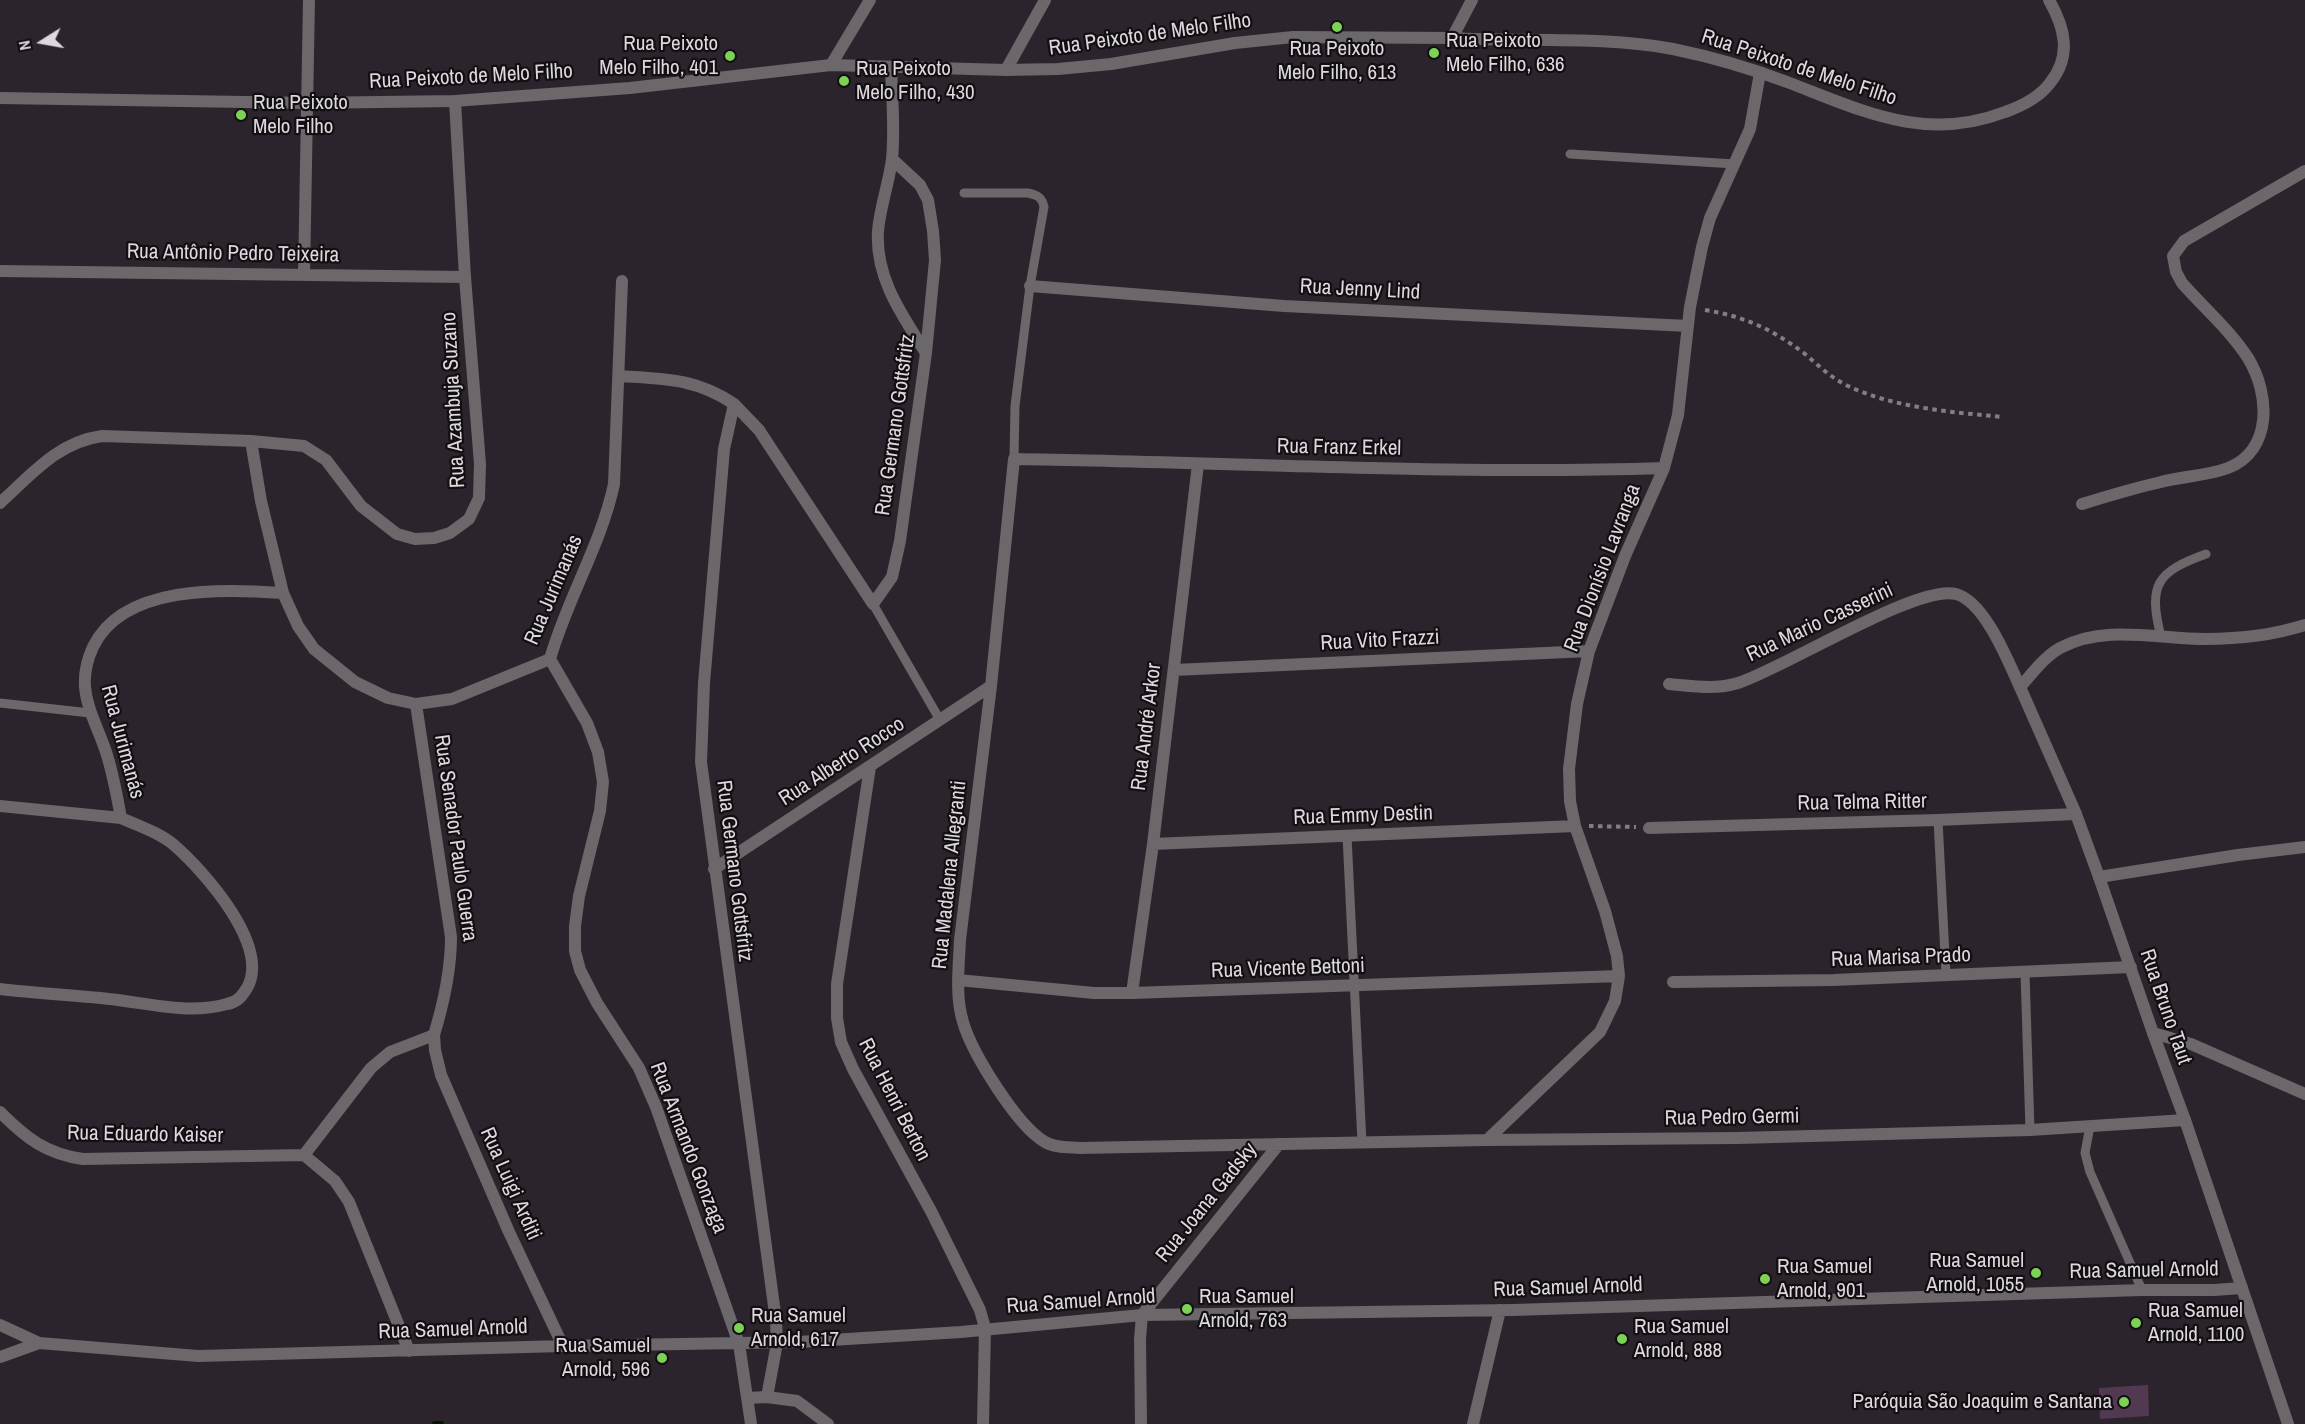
<!DOCTYPE html>
<html>
<head>
<meta charset="utf-8">
<style>
	body { margin:0 }
	#map { position:relative; width:2305px; height:1424px; overflow:hidden; background:#2c242c; font-family:"Archivo Narrow",sans-serif }
	canvas { display:block }
	.north { position:absolute; left:12px; top:12px; width:60px; height:60px; -webkit-text-stroke:4px #120e12; paint-order:stroke; rotate:259deg; font-size:16px; font-weight:700; line-height:24px; text-align:center; color:#ddd8dd }
	.north::after { content:''; display:block; margin:auto; width:21px; height:27px; background:#ddd8dd; clip-path:polygon(50% 0,100% 100%,50% 72%,0 100%) }
</style>
</head>
<body>
<div id="map">
<canvas width="2305" height="1424"></canvas>
<div class="north">N</div>
</div>
<script>
const g = document.querySelector('canvas').getContext('2d');
g.lineJoin = 'round';
function strokePath(path, color, width, dash) {
  g.strokeStyle = color;
  g.lineWidth = width;
  g.lineCap = dash ? 'butt' : 'round';
  g.setLineDash(dash || []);
  g.stroke(path);
}
function paint(path, color) {
  g.fillStyle = color;
  g.fill(path, 'evenodd');
}
function write(font, color, halo, rows, align = 'center') {
  g.font = font + ' "Archivo Narrow",sans-serif';
  g.lineWidth = 4.5;
  g.setLineDash([]);
  g.textBaseline = 'middle';
  g.strokeStyle = halo;
  g.fillStyle = color;
  for (const [text, x, y, turn = 0] of rows) {
    g.save();
    g.translate(x, y);
    g.rotate((+turn || 0) * Math.PI / 180);
    g.textAlign = isNaN(turn) ? turn : align;
    if (halo) g.strokeText(text, 0, 0);
    g.fillText(text, 0, 0);
    g.restore();
  }
}
strokePath(new Path2D(`
	M435,1424H441`), '#051600', 6);
paint(new Path2D(`
	M2148,1385L2149,1416L2100,1419L2099,1388Z`), '#523952');
strokePath(new Path2D(`
	M1705,310C1746,317 1772,329 1805,354C1818,365 1830,377 1846,385C1893,408 1951,412 2003,417
	M1589,826L1636,827`), '#847d84', 4, [4.5, 4.5]);
strokePath(new Path2D(`
	M1570,154L1735,164
	M964,193H1028C1037,195 1042,197 1044,207L1030,286L1015,406L1014,459
	M873,604L940,720
	M2161,637C2148,585 2156,572 2206,554
	M0,703L90,713
	M1938,820L1946,975
	M1347,836L1362,1143
	M2025,973L2030,1130
	M2090,1126L2085,1153L2090,1172L2142,1290`), '#6c676b', 9);
strokePath(new Path2D(`
	M1452,38C1522,42 1605,36 1673,49C1712,57 1750,68 1787,82C1861,110 1924,143 2005,112C2022,106 2039,98 2050,83C2072,56 2065,28 2049,0
	M831,65L870,0
	M891,67C892,97 895,129 892,159C889,183 880,207 878,231C875,278 902,315 926,353
	M1006,70L1045,0
	M0,271L465,277
	M304,275L309,0
	M1030,286L1284,306L1688,326
	M620,376C664,379 696,378 734,404
	M251,441L261,501L283,593
	M1664,468C1447,475 1230,462 1014,459L991,686L960,940C959,966 955,996 963,1022C972,1053 1017,1126 1045,1142C1055,1148 1069,1147 1080,1148L1487,1140L1738,1138L2030,1130L2185,1120
	M0,503C32,474 58,442 102,436L251,441L304,446L326,460L361,506L397,534L415,539L434,538L450,533L469,519L479,498L480,464L465,277L455,101
	M2082,504C2108,496 2134,488 2161,482C2183,476 2207,476 2228,468C2273,450 2270,394 2248,358C2230,330 2204,308 2182,283L2176,272L2173,256L2184,241L2305,171
	M550,659L587,723L598,752L603,782L600,811L579,896L575,926V951L580,970L597,1003L639,1068L656,1107L739,1344L751,1424
	M1174,670L1589,651
	M1669,684C1692,686 1716,690 1738,683C1785,668 1917,584 1956,594C1985,602 2008,661 2020,687
	M870,767L837,984V1018L841,1042L853,1069L932,1213L980,1310L985,1328L983,1424
	M0,806L121,818
	M1649,828L1938,820L2076,814
	M1153,844L1575,826
	M714,869L991,686
	M2099,877L2238,855L2305,847
	M958,980L1094,993H1132L1619,976
	M1673,982L1834,980L2131,967
	M0,989C39,994 79,995 118,1000C155,1005 191,1014 227,1004C238,1002 242,996 247,988C271,946 204,871 174,845C160,833 139,826 121,818C117,796 113,773 106,752C99,730 87,710 85,687C84,673 87,660 93,647C123,584 224,589 283,593L298,626L314,649L355,682L388,698L416,704L452,699L550,659C567,599 601,545 614,484L622,281
	M1132,993L1153,844L1198,464
	M2153,1033L2191,1044L2305,1094
	M434,1035L435,1050L441,1075L509,1232L563,1346
	M0,1112C26,1138 46,1154 83,1159L304,1155
	M1487,1140L1600,1032L1615,1001L1619,976L1617,956L1605,911L1575,826L1570,801L1569,769L1577,704L1589,651L1625,556L1664,468L1678,415L1690,307L1702,247L1710,218L1750,129L1760,73
	M0,1325L39,1343L198,1356L563,1346L799,1342L961,1332L1142,1315L1513,1310L2142,1290H2214L2242,1288
	M409,1351L349,1202L335,1181L304,1155L371,1068L390,1052L434,1035C444,1002 451,971 451,937L416,704
	M0,1357L39,1343
	M767,1397L777,1343L776,1321L701,762L704,683L724,449L734,404L759,430L873,604L892,577L900,541L926,353L935,260L933,231L928,200L920,185L892,159
	M748,1398L767,1397L797,1401L828,1424
	M1141,1424L1140,1339L1142,1315L1279,1144
	M1473,1424L1500,1310`), '#6c676b', 12);
strokePath(new Path2D(`
	M0,98L306,103L455,101L630,88L831,65L1006,70L1058,69L1111,64L1235,43L1293,37L1452,38L1472,0
	M2288,1424L2185,1120L2153,1033L2099,877L2076,814L2020,687C2032,674 2044,657 2060,648C2104,624 2158,639 2205,639C2238,639 2274,635 2305,625`), '#6c676b', 12);
for (const [x, y, r, color] of [
	[1337,27,6,"#7dd154"],
	[1434,53,6,"#7dd154"],
	[730,56,6,"#7dd154"],
	[844,81,6,"#7dd154"],
	[241,115,6,"#7dd154"],
	[2036,1273,6,"#7dd154"],
	[1765,1279,6,"#7dd154"],
	[1187,1309,6,"#7dd154"],
	[2136,1323,6,"#7dd154"],
	[739,1328,6,"#7dd154"],
	[1622,1339,6,"#7dd154"],
	[662,1358,6,"#7dd154"],
	[2124,1402,6,"#7dd154"]
]) {
  const dot = new Path2D();
  dot.arc(x, y, r, 0, 2 * Math.PI);
  g.fillStyle = color;
  g.fill(dot);
  strokePath(dot, '#120e12', 2);
}
write('21px', '#ddd8dd', '#120e12', [
	["Rua Peixoto de Melo Filho",1150,35,-8],
	["Rua Peixoto de Melo Filho",1799,68,18],
	["Rua Peixoto de Melo Filho",471,77,-3],
	["Rua Antônio Pedro Teixeira",233,254,1],
	["Rua Jenny Lind",1360,290,3],
	["Rua Azambuja Suzano",454,400,-93],
	["Rua Germano Gottsfritz",896,425,-82],
	["Rua Franz Erkel",1339,448,1],
	["Rua Dionísio Lavranga",1603,568,-69],
	["Rua Jurimanás",554,590,-67],
	["Rua Mario Casserini",1820,623,-25],
	["Rua Vito Frazzi",1380,641,-3],
	["Rua André Arkor",1147,727,-83],
	["Rua Jurimanás",122,742,75],
	["Rua Alberto Rocco",842,762,-33],
	["Rua Telma Ritter",1862,803,-1],
	["Rua Emmy Destin",1363,816,-2],
	["Rua Senador Paulo Guerra",455,838,82],
	["Rua Germano Gottsfritz",734,871,83],
	["Rua Madalena Allegranti",950,875,-84],
	["Rua Marisa Prado",1901,958,-2],
	["Rua Vicente Bettoni",1288,969,-2],
	["Rua Bruno Taut",2165,1007,71],
	["Rua Henri Berton",894,1100,63],
	["Rua Pedro Germi",1732,1118,-1],
	["Rua Eduardo Kaiser",145,1135,1],
	["Rua Armando Gonzaga",688,1148,69],
	["Rua Luigi Arditi",510,1184,66],
	["Rua Joana Gadsky",1207,1203,-51],
	["Rua Samuel Arnold",2144,1271,-1],
	["Rua Samuel Arnold",1568,1288,-2],
	["Rua Samuel Arnold",1081,1302,-4],
	["Rua Samuel Arnold",453,1330,-2]
]);
write('21px', '#ddd8dd', '#120e12', [
	["Rua Peixoto",1446,41],
	["Melo Filho, 636",1446,65],
	["Rua Peixoto",718,44,"right"],
	["Melo Filho, 401",718,68,"right"],
	["Rua Peixoto",1337,49,"center"],
	["Melo Filho, 613",1337,73,"center"],
	["Rua Peixoto",856,69],
	["Melo Filho, 430",856,93],
	["Rua Peixoto",253,103],
	["Melo Filho",253,127],
	["Rua Samuel",2024,1261,"right"],
	["Arnold, 1055",2024,1285,"right"],
	["Rua Samuel",1777,1267],
	["Arnold, 901",1777,1291],
	["Rua Samuel",1199,1297],
	["Arnold, 763",1199,1321],
	["Rua Samuel",2148,1311],
	["Arnold, 1100",2148,1335],
	["Rua Samuel",751,1316],
	["Arnold, 617",751,1340],
	["Rua Samuel",1634,1327],
	["Arnold, 888",1634,1351],
	["Rua Samuel",650,1346,"right"],
	["Arnold, 596",650,1370,"right"],
	["Paróquia São Joaquim e Santana",2112,1402,"right"]
], 'left');
</script>
</body>
</html>
